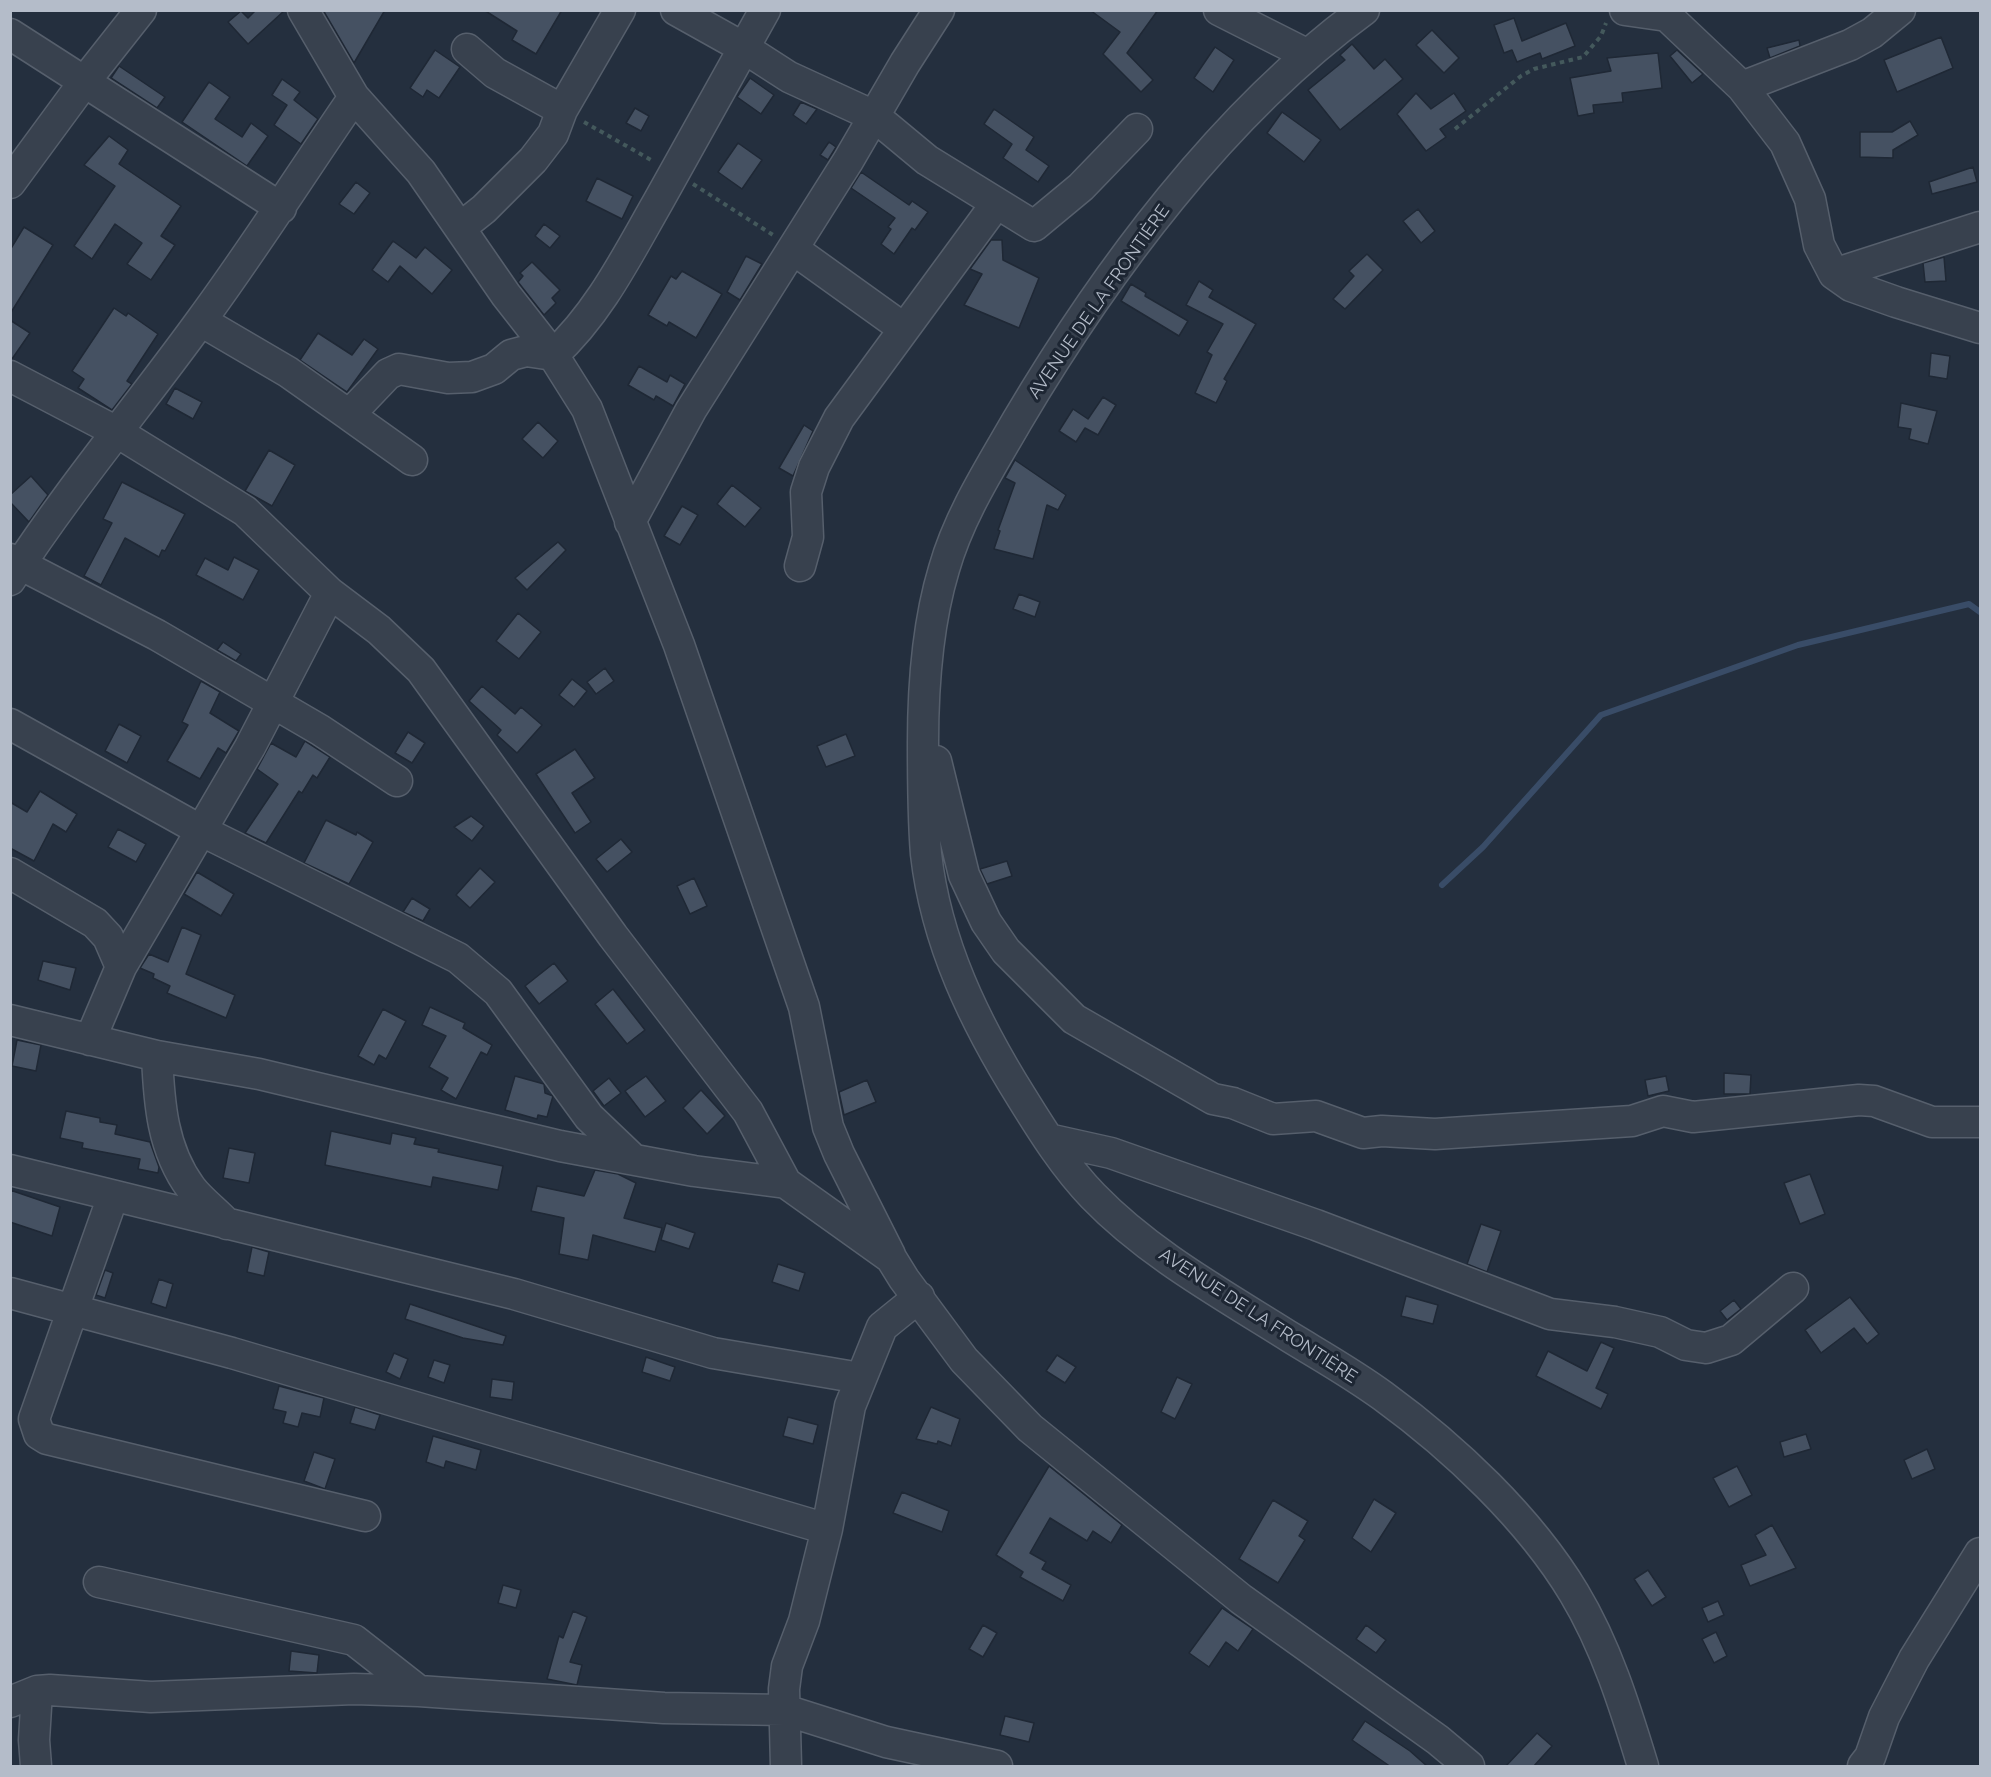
<!DOCTYPE html>
<html>
<head>
<meta charset="utf-8">
<style>
	body { margin:0 }
	#map { position:relative; width:1991px; height:1777px; overflow:hidden; background:#242f3e; font-family:Raleway,sans-serif }
	canvas { display:block }
	.frame { position:absolute; inset:0; border:12px solid #b4bcc9; pointer-events:none }
</style>
</head>
<body>
<div id="map">
<canvas width="1991" height="1777"></canvas>
<div class="frame"></div>
</div>
<script>
const g = document.querySelector('canvas').getContext('2d');
g.lineJoin = 'round';
function strokePath(path, color, width, dash) {
  g.strokeStyle = color;
  g.lineWidth = width;
  g.lineCap = dash ? 'butt' : 'round';
  g.setLineDash(dash || []);
  g.stroke(path);
}
function paint(path, color) {
  g.fillStyle = color;
  g.fill(path, 'evenodd');
}
function write(font, color, halo, rows, align = 'center') {
  g.font = font + ' Raleway,sans-serif';
  g.lineWidth = 6;
  g.setLineDash([]);
  g.textBaseline = 'middle';
  g.strokeStyle = halo;
  g.fillStyle = color;
  for (const [text, x, y, turn = 0] of rows) {
    g.save();
    g.translate(x, y);
    g.rotate((+turn || 0) * Math.PI / 180);
    g.textAlign = isNaN(turn) ? turn : align;
    if (halo) g.strokeText(text, 0, 0);
    g.fillText(text, 0, 0);
    g.restore();
  }
}
strokePath(new Path2D(`
	M1442,885L1483,847L1601,715L1798,645L1969,604L1980,612`), '#394c67', 6);
const building = new Path2D(`
	M256,10H285L248,44L228,22L241,11L248,18Z
	M323,10H385L354,63Z
	M484,10H562L536,54L512,40L517,31Z
	M1090,10H1158L1127,53L1153,80L1141,92L1103,54L1120,32Z
	M1514,18L1522,41L1566,23L1575,46L1542,59L1540,53L1517,62L1512,50L1504,53L1494,25Z
	M1432,30L1459,58L1444,73L1416,45Z
	M1941,37L1953,68L1897,92L1884,60Z
	M1799,40L1800,46L1770,58L1767,48Z
	M1352,44L1374,69L1385,59L1403,79L1340,130L1308,90L1345,60L1340,55Z
	M1215,47L1234,60L1213,92L1194,78Z
	M435,50L460,67L439,98L427,90L423,97L410,88Z
	M1677,50L1703,74L1692,83L1670,56Z
	M1658,53L1662,88L1622,93L1623,102L1593,105L1594,113L1578,116L1570,78L1611,71L1607,58Z
	M119,66L165,97L157,108L111,78Z
	M750,78L774,95L761,114L737,97Z
	M282,79L300,92L294,100L318,119L301,144L274,125L287,105L272,95Z
	M209,82L230,97L215,119L242,137L251,123L268,136L247,166L182,122Z
	M1416,93L1431,109L1454,93L1466,111L1440,129L1446,137L1426,151L1397,114Z
	M801,102L817,109L806,124L793,115Z
	M635,108L649,116L641,131L626,123Z
	M994,109L1034,137L1026,150L1049,166L1038,182L1003,158L1012,144L984,124Z
	M1282,112L1321,140L1304,162L1267,133Z
	M1910,121L1918,135L1893,150V158L1860,157V132H1892Z
	M109,136L128,150L119,164L181,206L161,236L175,245L151,280L127,264L142,243L115,224L92,259L74,246L115,186L84,165Z
	M829,142L836,147L828,160L820,155Z
	M738,143L762,160L742,189L718,172Z
	M1973,167L1977,182L1932,194L1929,182Z
	M861,172L909,205L912,201L928,212L915,230L912,228L894,254L881,244L891,229L888,227L895,218L851,188Z
	M597,178L633,196L622,219L586,201Z
	M356,182L370,193L354,214L339,204Z
	M1418,209L1435,231L1421,243L1403,221Z
	M544,224L560,236L550,248L535,236Z
	M24,227L53,245L10,314V250Z
	M991,240H1002L1003,260L1039,278L1019,328L964,305L982,274L970,269Z
	M393,241L416,258L425,247L452,270L432,294L400,266L388,282L372,270Z
	M1367,254L1383,270L1345,309L1333,299L1354,276L1349,271Z
	M746,256L762,264L740,300L727,292Z
	M1944,257L1946,281L1925,282L1923,263Z
	M532,262L560,290L552,298L556,303L544,315L518,282L523,276L520,273Z
	M682,271L722,294L696,338L669,322L667,326L648,315L671,276L676,279Z
	M1199,281L1213,290L1209,297L1256,324L1224,379L1227,381L1216,403L1195,393L1212,355L1207,352L1223,324L1186,305Z
	M1131,284L1146,293L1145,296L1188,321L1179,336L1121,301Z
	M114,308L126,316L128,313L158,334L127,381L132,384L112,410L78,388L84,379L72,371Z
	M10,320L30,333L12,359H10Z
	M318,333L352,355L364,339L378,349L347,392L300,360Z
	M1931,353L1950,356L1947,379L1929,376Z
	M639,366L667,382L670,375L685,384L673,406L656,396L654,400L628,385Z
	M175,388L202,402L193,419L166,404Z
	M1103,397L1116,405L1098,435L1085,428L1076,442L1059,431L1073,409L1088,419Z
	M1901,403L1937,411L1928,444L1909,439L1911,429L1898,427Z
	M538,422L558,441L543,458L522,439Z
	M804,425L813,431L793,476L779,468Z
	M269,450L295,465L272,506L245,491Z
	M1015,460L1066,495L1058,510L1047,505L1033,559L994,549L1000,531L998,530L1015,483L1005,478Z
	M31,476L48,495L29,522L10,502V495Z
	M122,482L185,514L165,551L162,550L159,557L125,538L101,585L84,576L112,523L103,519Z
	M732,485L761,508L745,527L717,504Z
	M682,506L698,515L680,545L664,536Z
	M558,542L566,550L527,590L515,578Z
	M234,557L259,570L243,600L196,575L205,558L228,570Z
	M1019,594L1040,602L1035,617L1013,609Z
	M518,613L541,632L519,659L496,641Z
	M223,642L241,654L236,661L217,650Z
	M605,668L614,681L596,694L587,682Z
	M572,679L587,691L574,707L559,695Z
	M201,681L220,692L210,713L239,731L226,753L218,748L200,779L167,761L188,725L182,722Z
	M482,686L515,714L521,707L542,725L517,753L497,735L501,730L469,701Z
	M119,724L141,736L127,763L105,751Z
	M408,732L425,743L412,763L395,753Z
	M846,734L855,756L826,767L817,746Z
	M305,741L330,757L317,778L313,775L302,793L299,791L266,843L247,834L245,833L278,784L257,769L271,743L296,757Z
	M575,749L595,778L572,793L591,822L575,833L536,774Z
	M40,791L77,814L66,832L53,824L34,861L10,848V802L27,812Z
	M471,816L484,826L472,841L454,827Z
	M326,820L356,835L357,832L373,842L349,884L304,863Z
	M118,829L146,844L136,862L108,847Z
	M621,839L632,852L607,872L596,859Z
	M1007,861L1012,876L987,884L980,869Z
	M480,868L495,882L470,908L456,895Z
	M197,872L234,894L221,916L184,894Z
	M694,878L707,906L690,914L677,886Z
	M412,898L430,909L423,921L403,912Z
	M182,927L201,935L186,974L235,995L226,1018L167,993L170,986L153,978L154,974L140,968L149,954L168,962Z
	M43,961L76,968L70,990L38,980Z
	M554,963L568,981L539,1004L525,986Z
	M613,989L645,1030L627,1044L595,1004Z
	M430,1007L465,1023L463,1028L492,1045L487,1055L481,1052L456,1099L441,1090L448,1078L429,1067L446,1036L422,1025Z
	M383,1009L406,1021L386,1059L379,1055L374,1065L358,1056Z
	M17,1040L41,1045L36,1071L12,1066Z
	M1724,1073L1751,1075L1750,1094H1724Z
	M515,1076L544,1084L545,1093L553,1096L547,1117L538,1115L537,1119L505,1110Z
	M646,1076L666,1101L645,1117L625,1091Z
	M1666,1076L1669,1091L1648,1096L1645,1080Z
	M609,1078L621,1093L604,1106L593,1091Z
	M867,1080L876,1102L844,1115L839,1092Z
	M701,1090L725,1116L707,1134L683,1108Z
	M66,1111L100,1118V1122L117,1125L115,1134L150,1142L159,1167L158,1173L138,1169L140,1159L82,1148L83,1143L60,1138Z
	M331,1131L390,1144L392,1133L416,1138L414,1144L439,1149L438,1152L503,1166L498,1190L433,1177L431,1187L325,1165Z
	M229,1148L255,1153L249,1183L223,1178Z
	M595,1170L618,1174L636,1183L624,1218L662,1228L655,1252L593,1235L588,1260L559,1254L564,1218L531,1211L537,1186L584,1196Z
	M1810,1174L1825,1214L1800,1224L1784,1183Z
	M10,1190L60,1207L52,1236L10,1222Z
	M666,1223L695,1233L689,1249L661,1240Z
	M1481,1224L1501,1231L1487,1272L1467,1264Z
	M252,1247L269,1252L264,1276L247,1272Z
	M778,1264L805,1273L799,1291L772,1282Z
	M105,1270L113,1273L105,1298L96,1295Z
	M159,1279L173,1284L166,1308L151,1303Z
	M1406,1296L1438,1305L1433,1324L1401,1316Z
	M1850,1297L1879,1334L1867,1344L1854,1328L1821,1353L1805,1330Z
	M1734,1300L1741,1309L1727,1320L1720,1311Z
	M410,1304L506,1336L503,1345L463,1338L405,1319Z
	M1601,1342L1614,1348L1596,1388L1608,1394L1601,1409L1536,1376L1548,1351L1587,1371Z
	M394,1353L408,1359L400,1379L386,1372Z
	M1057,1355L1076,1367L1065,1383L1046,1371Z
	M646,1357L675,1367L670,1381L642,1372Z
	M434,1360L450,1365L444,1383L428,1377Z
	M1177,1377L1192,1384L1175,1419L1161,1412Z
	M492,1379L514,1382L512,1400L490,1397Z
	M279,1386L324,1398L320,1417L302,1413L298,1427L283,1423L286,1412L273,1409Z
	M355,1407L380,1415L375,1430L350,1423Z
	M931,1407L960,1419L951,1446L938,1441L937,1444L916,1439Z
	M788,1417L818,1425L813,1444L783,1436Z
	M1806,1434L1811,1449L1784,1457L1780,1442Z
	M433,1436L481,1450L476,1470L446,1461L444,1468L426,1462Z
	M1927,1449L1935,1469L1912,1479L1904,1460Z
	M314,1452L335,1459L325,1489L304,1481Z
	M1049,1466L1122,1525L1111,1543L1093,1531L1087,1541L1050,1518L1030,1553L1046,1562L1042,1569L1071,1585L1063,1601L1020,1577L1023,1572L996,1555Z
	M1737,1466L1752,1495L1729,1507L1713,1478Z
	M902,1492L949,1511L942,1532L893,1513Z
	M1374,1499L1396,1513L1371,1552L1352,1538Z
	M1273,1500L1308,1521L1299,1536L1305,1540L1278,1583L1239,1559Z
	M1772,1525L1796,1568L1750,1586L1741,1565L1766,1555L1755,1535Z
	M1648,1570L1666,1597L1652,1606L1634,1579Z
	M503,1585L521,1590L516,1608L498,1603Z
	M1718,1601L1724,1615L1708,1622L1702,1608Z
	M1222,1608L1253,1629L1238,1651L1226,1642L1209,1667L1189,1653Z
	M573,1611L587,1617L570,1662L582,1665L577,1685L547,1679L559,1636L563,1638Z
	M983,1625L997,1633L983,1657L969,1649Z
	M1366,1625L1386,1640L1376,1653L1356,1639Z
	M1716,1632L1727,1656L1714,1663L1702,1639Z
	M291,1651L319,1655L317,1673L289,1671Z
	M1005,1716L1034,1723L1029,1742L1000,1735Z
	M1365,1721L1410,1751L1428,1767H1391L1352,1740Z
	M1537,1733L1552,1746L1533,1767H1505Z`);
paint(building, '#455162');
strokePath(building, '#1f2835', 1.5);
const minor = new Path2D(`
	M303,10L354,97L421,172L506,295L553,355L587,409L679,645L804,1007L828,1127L839,1154L890,1255
	M676,10L744,48L789,77L874,116L927,160L1034,226L1081,187L1137,129
	M1219,10L1306,54
	M1364,10C1223,113 1105,272 1017,421C990,468 959,516 944,569C927,625 923,685 923,743C923,780 923,817 926,854C936,943 975,1023 1022,1098C1043,1132 1065,1167 1093,1196C1149,1254 1222,1294 1290,1337C1321,1356 1353,1374 1383,1396C1453,1447 1529,1518 1574,1593C1606,1646 1625,1707 1643,1766
	M1625,10L1667,16L1742,87L1785,143L1810,199L1819,245L1834,274L1851,286L1896,302L1980,328
	M10,34L281,208
	M467,49L495,73L562,110
	M1742,87L1850,45L1872,33L1900,10
	M10,183L85,81L141,10
	M460,228L484,209L533,160L553,134L562,110L620,10
	M793,249L903,328
	M1834,274L1980,227
	M201,321L288,372L349,415
	M10,376L117,432L245,511L330,593L379,630L421,670L613,936L748,1112L786,1183L891,1258L904,1279L964,1360L1030,1428L1241,1599L1438,1740L1469,1766
	M412,460L349,415L388,374L399,369L448,378L472,377L494,369L511,355L526,351L553,355C599,313 627,256 658,202C694,138 730,74 765,10
	M630,522L691,410L848,161L905,63L939,10
	M10,559L157,635L320,730L397,781
	M800,566L808,537L806,492L814,467L839,418L996,204
	M10,580C69,489 139,406 202,319C255,247 303,171 354,97
	M10,724L200,830L458,958L498,992L589,1117L633,1159
	M936,761L964,875L986,922L1006,951L1074,1019L1213,1099L1233,1103L1273,1119L1316,1116L1363,1133L1382,1131L1435,1134L1632,1121L1663,1111L1693,1117L1859,1100L1874,1101L1932,1122H1980
	M10,873L95,923L108,937L121,967
	M10,1020L157,1056L259,1074L560,1146L694,1171L786,1183
	M90,1040L121,967L250,747L330,593
	M157,1056C159,1102 162,1149 191,1188C201,1201 216,1212 227,1224
	M1048,1139L1111,1153L1316,1225L1550,1314L1615,1322L1660,1332L1686,1345L1706,1348L1731,1340L1793,1288
	M10,1170L514,1294L713,1353L860,1378
	M113,1196L34,1419L39,1434L47,1439L365,1516
	M10,1293L232,1353L827,1529
	M99,1582L354,1640L419,1691
	M10,1702L37,1691L50,1690L151,1697L354,1689L419,1691L664,1708L785,1710L886,1742L997,1766
	M36,1766L34,1740L37,1691
	M786,1766L784,1689L787,1666L804,1621L827,1529L850,1406L882,1327L919,1297
	M1863,1766L1870,1757L1884,1717L1914,1659L1980,1553`);
strokePath(minor, '#565f6c', 33);
strokePath(new Path2D(`
	M584,122L653,161
	M1455,129L1521,76L1534,69L1583,57L1601,36L1606,23
	M693,184L773,235`), '#44595c', 4, [4.5, 4.5]);
strokePath(minor, '#38414e', 30);
write('18px', '#b4bcc9', '#1d2633', [
	["AVENUE DE LA FRONTIÈRE",1099,302,-55],
	["AVENUE DE LA FRONTIÈRE",1258,1316,33]
]);
</script>
</body>
</html>
